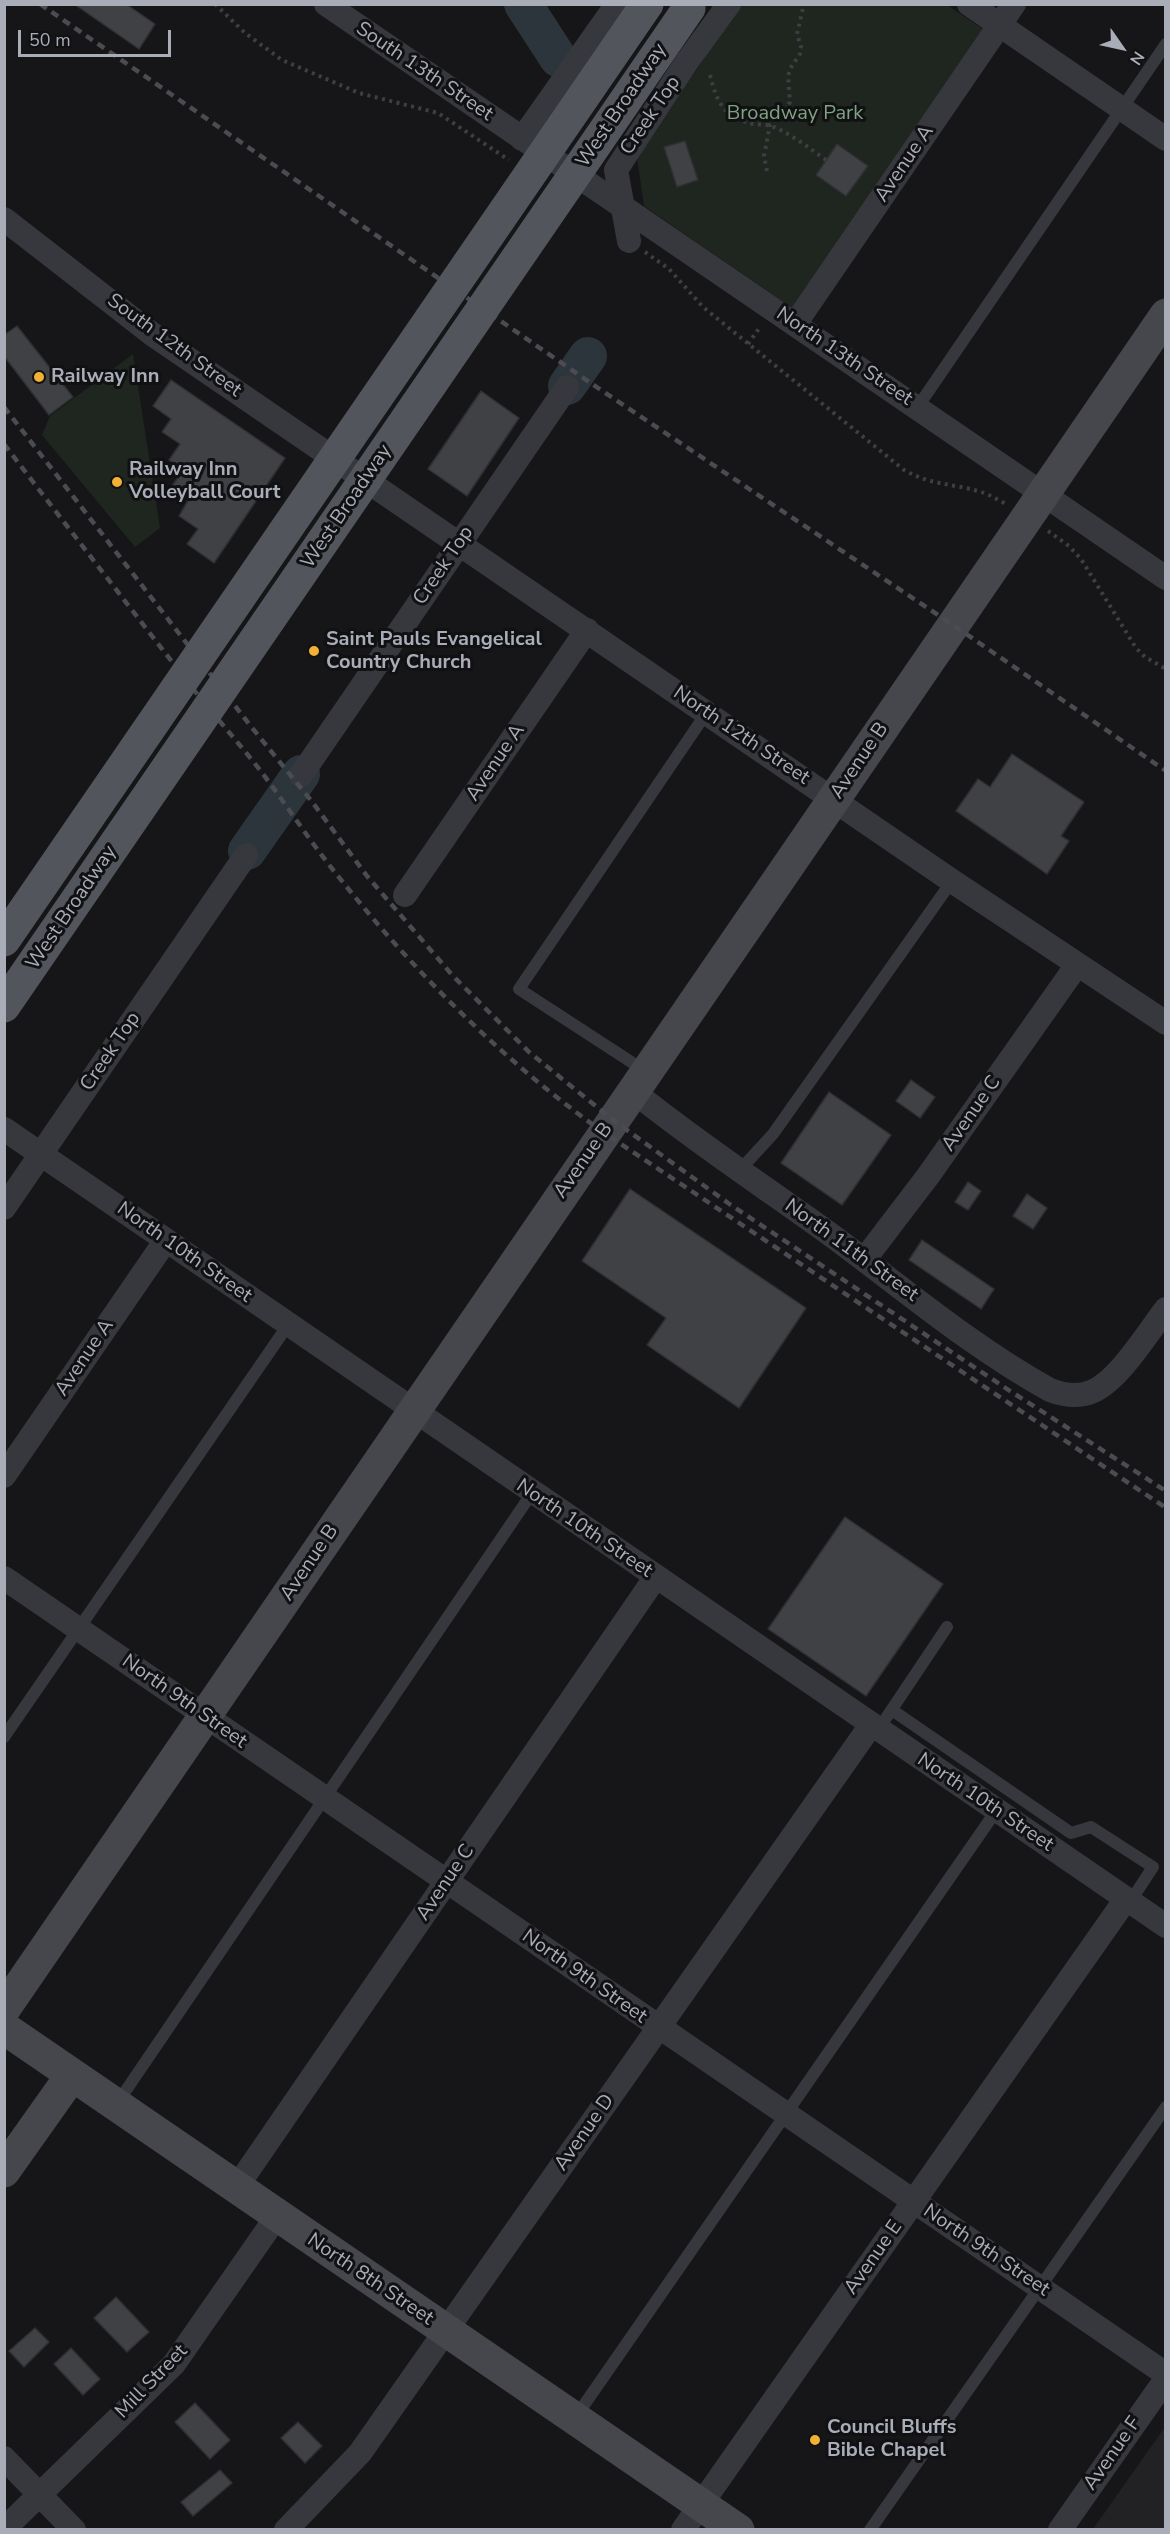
<!DOCTYPE html>
<html>
<head>
<meta charset="utf-8">
<style>
	body { margin:0 }
	#map { position:relative; width:1170px; height:2534px; overflow:hidden; background:#161618; font-family:"Nunito Sans",sans-serif }
	canvas { display:block }
	.frame { position:absolute; inset:0; border:6px solid #a8adb8; pointer-events:none }
	.north { position:absolute; left:1092px; top:18px; width:60px; height:60px; -webkit-text-stroke:4px #111113; paint-order:stroke; rotate:124deg; font-size:16px; font-weight:700; line-height:24px; text-align:center; color:#a8adb8 }
	.north::after { content:''; display:block; margin:auto; width:21px; height:27px; background:#a8adb8; clip-path:polygon(50% 0,100% 100%,50% 72%,0 100%) }
	.scale { position:absolute; left:18px; top:30px; width:153px; height:27px; box-sizing:border-box; border:3px solid #a8adb8; border-top:0; padding-left:8px; font-size:18px; line-height:21px; white-space:nowrap; color:#a8adb8; -webkit-text-stroke:4px #111113; paint-order:stroke }
</style>
</head>
<body>
<div id="map">
<canvas width="1170" height="2534"></canvas>
<div class="frame"></div>
<div class="north">N</div>
<div class="scale">50 m</div>
</div>
<script>
const g = document.querySelector('canvas').getContext('2d');
g.lineJoin = 'round';
function paint(path, color) {
  g.fillStyle = color;
  g.fill(path, 'evenodd');
}
function strokePath(path, color, width, dash) {
  g.strokeStyle = color;
  g.lineWidth = width;
  g.lineCap = dash ? 'butt' : 'round';
  g.setLineDash(dash || []);
  g.stroke(path);
}
function write(font, color, halo, rows, align = 'center') {
  g.font = font + ' "Nunito Sans",sans-serif';
  g.lineWidth = 6;
  g.setLineDash([]);
  g.textBaseline = 'middle';
  g.strokeStyle = halo;
  g.fillStyle = color;
  for (const [text, x, y, turn = 0] of rows) {
    g.save();
    g.translate(x, y);
    g.rotate((+turn || 0) * Math.PI / 180);
    g.textAlign = isNaN(turn) ? turn : align;
    if (halo) g.strokeText(text, 0, 0);
    g.fillText(text, 0, 0);
    g.restore();
  }
}
paint(new Path2D(`
	M1165,2427V2529H1093Z`), '#222225');
paint(new Path2D(`
	M740,5H947L983,29L792,308L644,206L637,157Z
	M133,354L160,528L135,547L42,435L50,416Z`), '#1e261f');
strokePath(new Path2D(`
	M523,4L558,58
	M567,386L588,356
	M247,851L301,774`), '#2c353c', 38);
const building = new Path2D(`
	M74,4H126L155,24L139,49Z
	M685,141L698,180L677,187L664,147Z
	M837,144L868,166L846,196L816,175Z
	M17,326L73,397L49,415L4,356V335Z
	M171,380L285,458L214,563L187,544L198,529L179,516L189,499L171,487L184,470L169,460L180,444L162,432L171,419L153,406Z
	M481,391L519,418L467,496L428,469Z
	M1012,754L1084,802L1061,836L1069,841L1047,874L956,811L978,779L990,787Z
	M911,1080L935,1097L920,1118L896,1101Z
	M829,1092L891,1135L842,1205L781,1163Z
	M968,1182L981,1191L968,1210L955,1202Z
	M630,1189L806,1308L739,1408L647,1345L666,1318L582,1261Z
	M1027,1194L1047,1208L1033,1229L1013,1216Z
	M922,1240L994,1289L981,1309L909,1260Z
	M845,1517L943,1584L866,1696L768,1629Z
	M116,2297L149,2332L127,2352L94,2318Z
	M35,2328L49,2342L24,2367L9,2351Z
	M71,2348L100,2379L83,2395L54,2364Z
	M195,2403L230,2440L210,2459L175,2422Z
	M298,2422L322,2446L305,2463L281,2438Z
	M220,2470L232,2483L193,2516L181,2502Z`);
paint(building, '#404145');
strokePath(building, '#303034', 1.5);
strokePath(new Path2D(`
	M215,4L245,33L282,60L359,93L438,113L509,160
	M710,75C717,102 723,117 753,124C758,125 765,124 771,126C787,131 812,150 826,160
	M767,171L764,156L770,125L784,113L790,102L788,76L790,69L800,54L801,47L797,34L804,4
	M645,252L669,269L703,307L904,470C933,486 952,483 981,492C989,494 998,500 1006,504
	M748,344L760,327
	M1048,531L1069,546L1081,559L1136,648L1145,657L1166,669`), '#3d3f44', 4, [3, 4.5]);
strokePath(new Path2D(`
	M917,408L1166,44
	M645,1071L519,989L707,712
	M739,1171L773,1134L952,881
	M892,1710L1071,1833L1091,1827L1153,1867L1130,1902
	M878,1730L947,1627
	M4,1737L288,1325
	M116,2105L532,1493
	M575,2418L996,1811
	M870,2530L1166,2107`), '#37383d', 12);
strokePath(new Path2D(`
	M326,4L1166,578
	M969,4L1166,139
	M522,139L617,4
	M4,219L152,334L952,881L1166,1023
	M629,241L616,170L686,63L729,4
	M795,324L1014,4
	M301,775L567,387
	M405,895L587,630
	M633,1091C697,1143 765,1187 831,1235C903,1288 972,1347 1050,1390C1063,1395 1078,1397 1091,1392C1118,1382 1148,1332 1166,1309
	M4,1129L1166,1926
	M4,1208L246,855
	M864,1260L928,1176L1077,965
	M4,1476L166,1240
	M4,1578L1166,2374
	M236,2188L655,1578
	M4,2458L74,2530
	M4,2529L174,2364L277,2216
	M286,2530L360,2453L871,1725
	M683,2530L1126,1899
	M1060,2530L1166,2379`), '#37383d', 24);
strokePath(new Path2D(`
	M4,2009L1166,315
	M4,2028L738,2530
	M4,2171L72,2075`), '#45474d', 33);
strokePath(new Path2D(`
	M40,4L598,388L953,625L1166,771
	M4,407L249,724L313,803L367,876L453,976L529,1052L613,1120L728,1203L1004,1387L1166,1491
	M4,444C66,525 128,605 190,685C213,714 237,741 260,770C288,807 313,846 342,881C417,975 506,1063 603,1132L1166,1508`), '#4a4c52', 4.5, [8, 6]);
strokePath(new Path2D(`
	M4,940L647,4
	M4,1006L689,8`), '#53555c', 33);
for (const [x, y, r, color] of [
	[39,377,6,"#f2b134"],
	[117,482,6,"#f2b134"],
	[314,651,6,"#f2b134"],
	[815,2440,6,"#f2b134"]
]) {
  const dot = new Path2D();
  dot.arc(x, y, r, 0, 2 * Math.PI);
  g.fillStyle = color;
  g.fill(dot);
  strokePath(dot, '#111113', 2);
}
write('20px', '#a8adb8', '#111113', [
	["South 13th Street",424,72,34],
	["West Broadway",622,106,-56],
	["Creek Top",651,116,-56],
	["Avenue A",905,164,-56],
	["South 12th Street",174,346,36],
	["North 13th Street",844,357,34],
	["West Broadway",347,507,-56],
	["Creek Top",444,566,-56],
	["North 12th Street",741,736,34],
	["Avenue B",860,761,-56],
	["Avenue A",496,763,-56],
	["West Broadway",72,908,-56],
	["Creek Top",111,1052,-56],
	["Avenue C",972,1114,-55],
	["Avenue B",584,1161,-55],
	["North 11th Street",851,1251,36],
	["North 10th Street",184,1253,35],
	["Avenue A",85,1358,-56],
	["North 10th Street",584,1529,34],
	["Avenue B",310,1563,-56],
	["North 9th Street",184,1702,35],
	["North 10th Street",985,1803,34],
	["Avenue C",446,1883,-56],
	["North 9th Street",584,1977,35],
	["Avenue D",585,2133,-55],
	["North 9th Street",986,2251,34],
	["Avenue E",874,2258,-55],
	["North 8th Street",370,2280,34],
	["Mill Street",152,2382,-46],
	["Avenue F",1113,2454,-55]
]);
write('20px', '#7fa381', '#111113', [
	["Broadway Park",795,114]
]);
write('bold 20px', '#a8adb8', '#111113', [
	["Railway Inn",51,377],
	["Railway Inn",129,470],
	["Volleyball Court",129,493],
	["Saint Pauls Evangelical",326,640],
	["Country Church",326,663],
	["Council Bluffs",827,2428],
	["Bible Chapel",827,2451]
], 'left');
</script>
</body>
</html>
